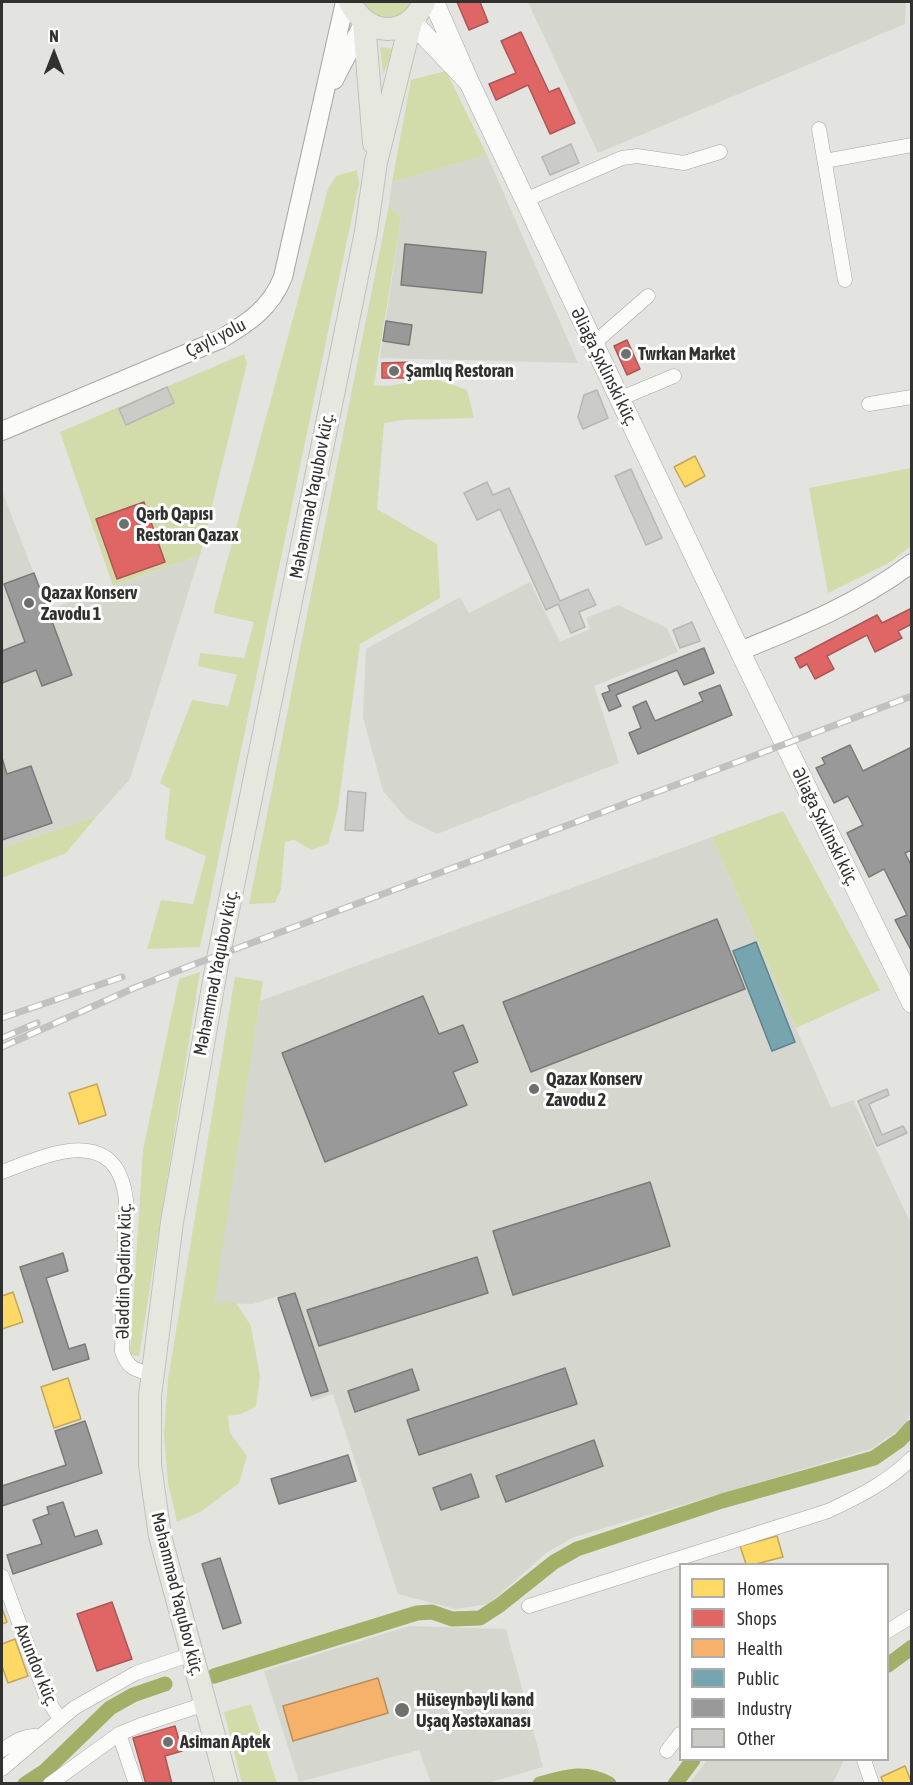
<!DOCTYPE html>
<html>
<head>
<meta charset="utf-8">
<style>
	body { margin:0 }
	#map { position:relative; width:913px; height:1785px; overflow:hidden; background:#e3e4e0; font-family:"Asap Condensed",sans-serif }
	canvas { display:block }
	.frame { position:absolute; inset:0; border:3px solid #31322f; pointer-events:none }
	.legend { position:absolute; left:679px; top:1563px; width:210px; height:198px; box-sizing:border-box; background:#fff; border:2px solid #adadac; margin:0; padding:8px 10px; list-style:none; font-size:18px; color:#31322f }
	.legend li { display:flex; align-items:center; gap:12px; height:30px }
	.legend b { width:30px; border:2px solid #adadac }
	.north { position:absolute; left:24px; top:24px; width:60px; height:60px; -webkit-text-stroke:4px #fff; paint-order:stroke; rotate:0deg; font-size:16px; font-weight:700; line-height:24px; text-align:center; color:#31322f }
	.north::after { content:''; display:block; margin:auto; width:21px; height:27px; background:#31322f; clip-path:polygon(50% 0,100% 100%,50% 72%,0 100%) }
</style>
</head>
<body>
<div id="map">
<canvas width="913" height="1785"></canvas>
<div class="frame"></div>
<ul class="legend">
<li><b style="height:16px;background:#ffd966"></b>Homes</li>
<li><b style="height:16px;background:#e06666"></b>Shops</li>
<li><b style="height:16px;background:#f6b26b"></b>Health</li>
<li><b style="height:16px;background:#76a5af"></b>Public</li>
<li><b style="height:16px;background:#999"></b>Industry</li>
<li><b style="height:16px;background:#cbccc8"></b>Other</li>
</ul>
<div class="north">N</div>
</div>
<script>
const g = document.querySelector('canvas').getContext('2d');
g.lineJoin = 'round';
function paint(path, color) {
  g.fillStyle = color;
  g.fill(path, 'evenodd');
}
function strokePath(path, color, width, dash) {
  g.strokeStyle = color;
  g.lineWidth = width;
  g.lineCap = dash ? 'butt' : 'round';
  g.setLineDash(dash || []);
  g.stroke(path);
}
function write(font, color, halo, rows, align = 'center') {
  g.font = font + ' "Asap Condensed",sans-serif';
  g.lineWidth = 6;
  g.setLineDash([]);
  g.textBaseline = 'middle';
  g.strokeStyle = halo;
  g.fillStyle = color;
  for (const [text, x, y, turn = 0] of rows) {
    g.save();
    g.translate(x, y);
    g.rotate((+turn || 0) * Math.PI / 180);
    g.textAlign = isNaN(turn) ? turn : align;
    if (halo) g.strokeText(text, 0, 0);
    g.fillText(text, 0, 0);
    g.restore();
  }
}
paint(new Path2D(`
	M528,2H906L905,24L598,153Z
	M487,155L578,363L380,358L401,219L389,205L392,182Z
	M2,491L48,610L200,555L130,779L97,816L2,848Z
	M530,582L560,642L590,629L586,618L618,605L667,628L678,652L594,686L619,763L437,834L407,819L383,791L363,717L366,649L460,597L469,613Z
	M712,837L831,1108L853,1100L911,1224V1411L905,1426L871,1449L574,1537L546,1553L489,1604L455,1609L398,1594L333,1394L312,1401L278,1296L253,1304L213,1303L260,1001Z
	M409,1626L506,1629L543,1767L488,1783H431L419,1750L299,1782L264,1671Z
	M707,1760H844L833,1783H690Z`), '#d5d6cd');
paint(new Path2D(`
	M363,2H413C400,21 374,26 363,2Z
	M380,47L394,49L383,74Z
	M446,71L487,155L392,182L411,80Z
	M357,170L359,183L200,947L147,949L161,900L193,904L206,856L165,839L170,789L160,783L192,700L228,706L237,675L198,666L200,653L244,658L254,622L213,613L328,189L336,176Z
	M389,205L401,219L374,385L389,386L432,378L467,390L474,418L403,420L384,423L377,509L437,544L440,598L360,644L338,808L328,844L312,850L294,840L285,842L281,889L275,903L249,904Z
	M244,354L247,363L200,555L113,586L60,432Z
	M911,468V546L889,563L828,593L809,488Z
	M783,811L880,990L796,1028L712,837Z
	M97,816L66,853L2,878V848Z
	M200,972L139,1356L130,1355L143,1150L179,979Z
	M235,977L263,981L214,1303H236L251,1326L260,1377L256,1407L241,1414L228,1416L230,1433L247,1456L239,1483L202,1511L177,1522L168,1483L164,1434L168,1379Z
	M251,1704L277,1783H242L224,1712Z`), '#d1dcaa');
const homes = new Path2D(`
	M695,456L705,476L685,487L674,467Z
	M97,1084L106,1115L79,1124L69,1093Z
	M13,1292L23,1322L2,1329V1296Z
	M68,1378L81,1419L54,1428L41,1387Z
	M777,1536L783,1557L756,1564H746L740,1546Z
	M2,1608L7,1622L2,1624Z
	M15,1639L28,1676L8,1683L2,1666V1644Z
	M905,1766L912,1784H884L881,1777Z`);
paint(homes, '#ffd966');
strokePath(homes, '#c1a756', 1.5);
const shops = new Path2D(`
	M457,2H480L488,22L469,30Z
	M521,32L549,92L559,88L575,123L550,134L528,85L496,100L489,84L516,73L501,41Z
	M627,340L640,369L627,375L614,346Z
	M412,362V378H382V363Z
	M144,502L165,562L117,579L96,519Z
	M912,608V624L898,631L902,638L875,652L867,635L827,656L834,669L815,679L807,664L800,668L795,658L877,615L882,623Z
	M112,1602L132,1659L97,1671L77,1614Z
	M175,1726L182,1751L165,1756L172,1784H146L133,1738Z`);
paint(shops, '#e06666');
strokePath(shops, '#ac5656', 1.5);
const health = new Path2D(`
	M378,1678L388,1713L293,1741L283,1706Z`);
paint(health, '#f6b26b');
strokePath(health, '#bb8c59', 1.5);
const public = new Path2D(`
	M756,942L795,1042L772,1051L733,951Z`);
paint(public, '#76a5af');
strokePath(public, '#618289', 1.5);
const industry = new Path2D(`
	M405,244L486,252L482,293L401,285Z
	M386,321L412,325L409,345L383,341Z
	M34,573L72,675L42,686L36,670L2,683V651L25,642L4,584Z
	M704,648L714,673L684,685L677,670L616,695L621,706L609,711L602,694L610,691L608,686Z
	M720,685L732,715L638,754L629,733L641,728L633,707L646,701L655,721L703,701L699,693Z
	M850,745L863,771L912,747V850L905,853L912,867V952L895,920L907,915L884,869L869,877L847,833L863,825L848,796L834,803L816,768L825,764L822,758Z
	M2,758L7,774L31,766L52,823L2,840Z
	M717,919L745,989L531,1072L503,1002Z
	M423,996L439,1034L463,1025L478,1062L453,1072L467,1105L325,1162L282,1053Z
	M650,1182L670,1246L513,1295L493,1231Z
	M63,1253L68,1271L46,1278L69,1349L85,1344L89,1359L53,1370L20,1267Z
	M477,1257L488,1293L319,1346L307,1310Z
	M295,1293L328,1391L311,1396L278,1298Z
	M565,1368L577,1404L419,1455L407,1420Z
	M412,1369L419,1390L355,1412L348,1391Z
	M85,1421L102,1473L2,1506V1486L66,1465L55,1431Z
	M594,1440L603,1466L506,1502L496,1476Z
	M348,1455L356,1481L279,1504L271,1479Z
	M471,1474L479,1497L441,1510L433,1488Z
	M63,1502L75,1537L97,1530L102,1544L13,1574L7,1555L42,1544L33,1520L49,1514L47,1507Z
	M220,1558L241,1623L223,1629L202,1564Z`);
paint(industry, '#999');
strokePath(industry, '#7a7a79', 1.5);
strokePath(new Path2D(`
	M888,1665L912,1647
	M214,1676L417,1613L432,1612L452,1619L480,1618L500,1605L554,1562L577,1549L722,1501L874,1458L900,1440L912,1427
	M25,1784L45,1771L110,1708L133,1695L165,1684
	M540,1784C565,1777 585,1770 609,1784
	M675,1784L693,1760`), '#a2af66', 15);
const building = new Path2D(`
	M571,144L579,163L550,175L542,157Z
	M167,387L174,403L126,425L119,409Z
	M597,390L608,418L583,429L578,417L584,395Z
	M631,469L662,538L646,545L615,476Z
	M487,482L493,495L509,488L560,601L588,589L596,605L579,612L585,627L571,633L558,604L546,610L500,509L477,520L464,493Z
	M692,622L700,641L680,648L673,630Z
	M348,791L366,793L363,831L345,830Z
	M887,1089L889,1095L869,1104L882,1135L903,1126L907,1133L877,1146L858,1101Z`);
paint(building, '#cbccc8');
strokePath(building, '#b6b6b3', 1.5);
const minor = new Path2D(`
	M819,129L845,280
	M825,161L912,145
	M525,200L622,158L637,156L684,163L720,152
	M593,344L648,296
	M619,399L674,376
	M869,404L912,397
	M2,1172C49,1154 117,1123 126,1200L122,1351C127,1368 135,1370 152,1374
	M2,1576L47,1699L60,1719
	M529,1606L828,1511C858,1497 888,1482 912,1458
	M888,1631L912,1616
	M119,1734L136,1784
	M2,1750C13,1743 26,1733 40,1737
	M667,1751L680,1734
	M864,1760L872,1784
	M2,1769L74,1708L136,1673L192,1654
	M50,1784L119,1734L141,1725L205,1704`);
const tertiary = new Path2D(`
	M334,80L364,22
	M2,431L221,339C248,323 271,308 283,277L345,2
	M740,651C802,626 857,604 912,563`);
const secondary = new Path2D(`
	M411,21L469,82L434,2
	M469,82L748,668L912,1003`);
const primary = new Path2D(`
	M350,2C367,37 408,39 424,2
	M364,22L374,143
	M227,1784L160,1536L150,1465V1396L172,1222L217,964L366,232L376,162L411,21`);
strokePath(minor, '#a5a5a2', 15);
strokePath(tertiary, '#a5a5a2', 20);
strokePath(secondary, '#a5a5a2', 21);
strokePath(primary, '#c0c1bf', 24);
strokePath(minor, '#fbfbfa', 14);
strokePath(tertiary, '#fbfbfa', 18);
strokePath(secondary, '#fbfbfa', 20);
strokePath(primary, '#e6e7df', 22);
const rail = new Path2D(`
	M2,1018L122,977
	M2,1038L37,1023
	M2,1047L134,988L195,964L748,758L912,696`);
strokePath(rail, '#c1c1c0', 7);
strokePath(rail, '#fff', 4.5, [14]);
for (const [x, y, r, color] of [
	[626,354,6,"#6f706d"],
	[394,371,6,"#6f706d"],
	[124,524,6,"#6f706d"],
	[29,603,6,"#6f706d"],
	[534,1089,6,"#6f706d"],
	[402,1710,8,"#6f706d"],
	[168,1742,6,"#6f706d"]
]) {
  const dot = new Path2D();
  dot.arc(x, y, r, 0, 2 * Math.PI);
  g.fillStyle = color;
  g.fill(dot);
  strokePath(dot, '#fff', 2);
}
write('18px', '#31322f', '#fff', [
	["Çaylı yolu",216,338,-27],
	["Əliağa Şıxlinski küç.",604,367,64],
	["Məhəmməd Yaqubov küç.",312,496,-79],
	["Əliağa Şıxlinski küç.",825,827,64],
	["Məhəmməd Yaqubov küç.",216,973,-79],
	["Ələddin Qədirov küç.",124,1271,-89],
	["Məhəmməd Yaqubov küç.",177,1594,76],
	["Axundov küç.",36,1665,68]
]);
write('bold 18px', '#31322f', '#fff', [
	["Twrkan Market",638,354],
	["Şamlıq Restoran",406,371],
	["Qərb Qapısı",136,514],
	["Restoran Qazax",136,535],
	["Qazax Konserv",41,593],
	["Zavodu 1",41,614],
	["Qazax Konserv",546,1079],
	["Zavodu 2",546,1100],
	["Hüseynbəyli kənd",416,1700],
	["Uşaq Xəstəxanası",416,1721],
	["Asiman Aptek",180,1742]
], 'left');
</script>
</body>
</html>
